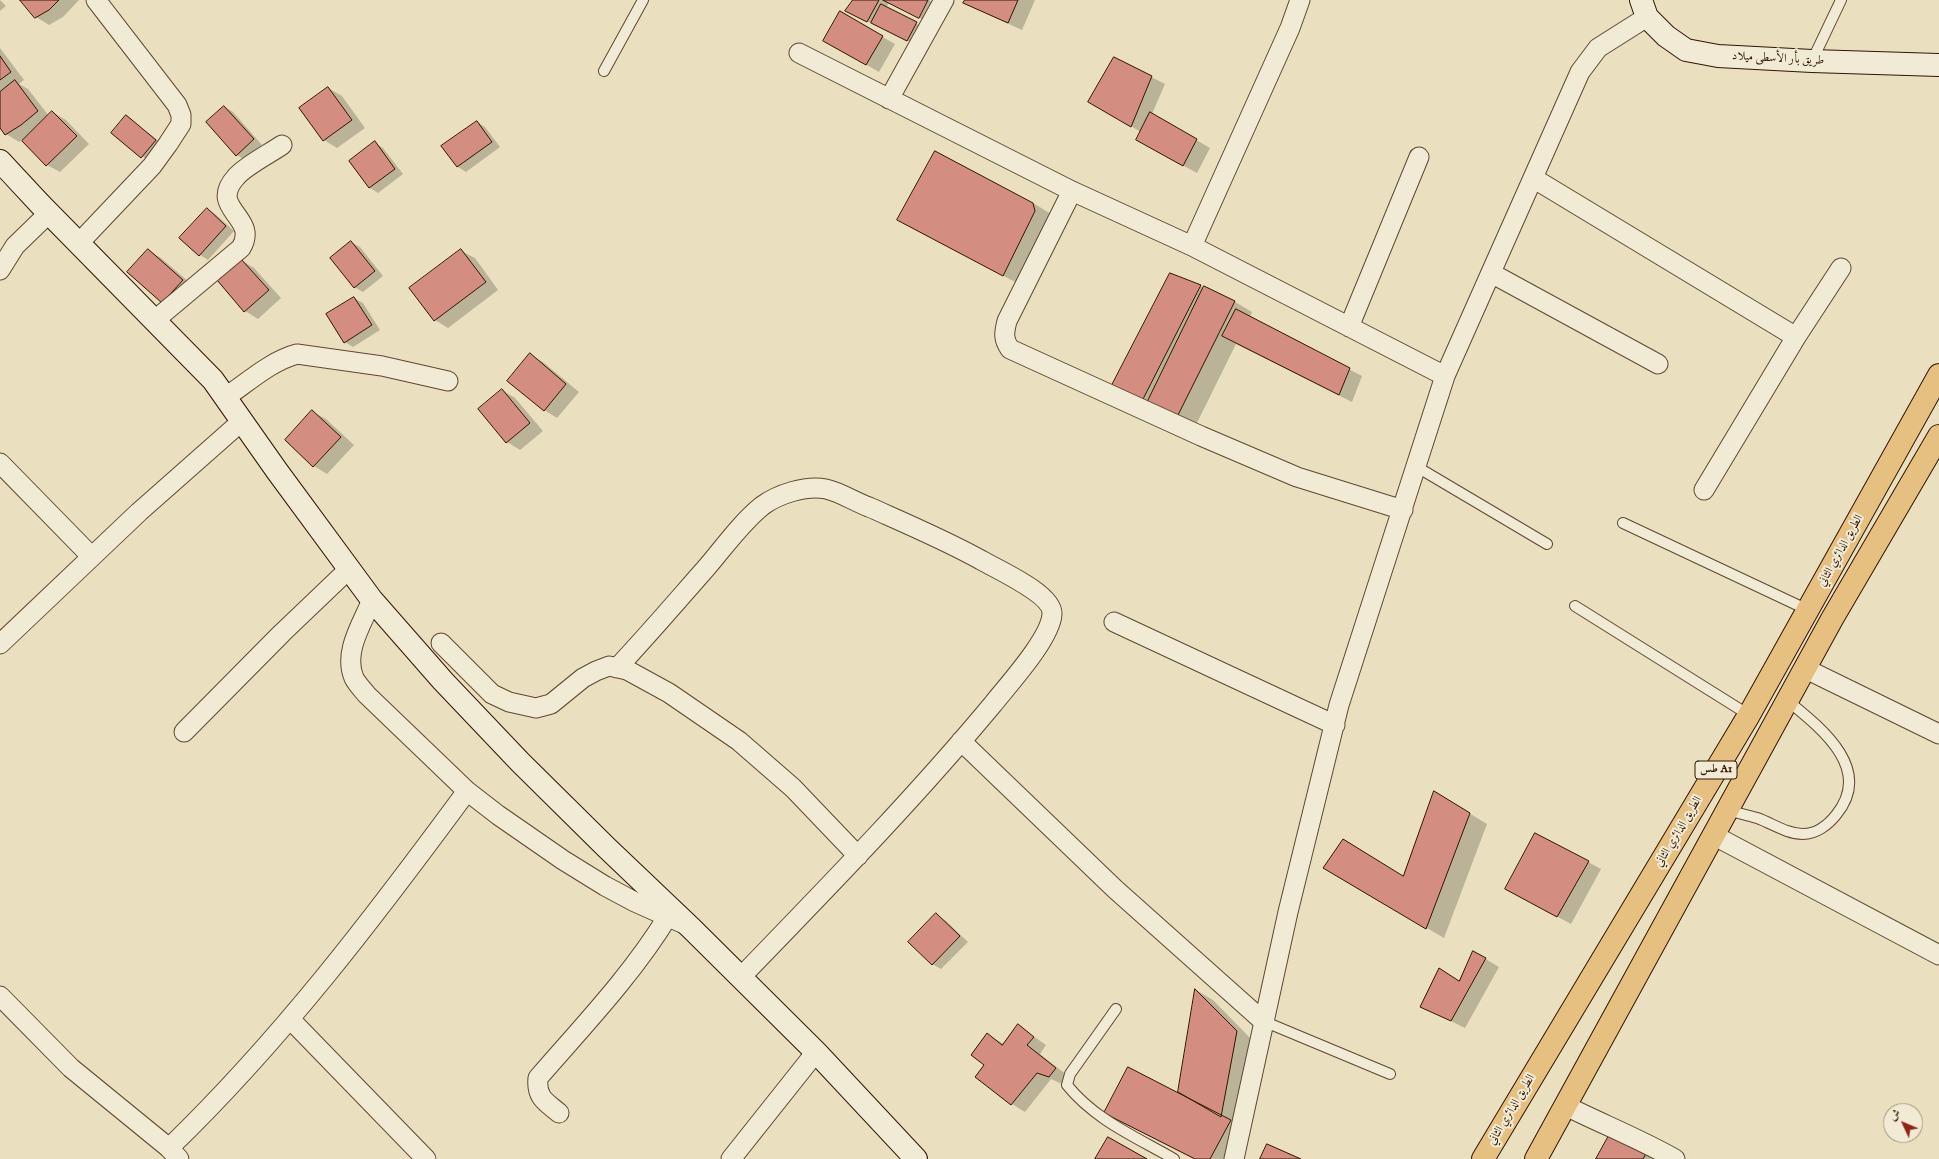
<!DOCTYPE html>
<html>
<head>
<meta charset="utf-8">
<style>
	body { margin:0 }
	#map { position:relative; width:1939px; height:1159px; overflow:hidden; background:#eae0bf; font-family:"IM FELL English",Amiri,serif }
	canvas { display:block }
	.north { position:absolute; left:1883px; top:1103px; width:40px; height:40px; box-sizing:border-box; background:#f1ebd5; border:1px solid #a49580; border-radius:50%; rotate:314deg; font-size:11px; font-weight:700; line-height:16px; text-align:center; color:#311400 }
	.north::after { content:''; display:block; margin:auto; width:14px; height:18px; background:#8f2418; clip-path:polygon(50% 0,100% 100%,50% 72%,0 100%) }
</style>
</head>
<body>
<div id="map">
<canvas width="1939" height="1159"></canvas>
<div class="north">ش</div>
</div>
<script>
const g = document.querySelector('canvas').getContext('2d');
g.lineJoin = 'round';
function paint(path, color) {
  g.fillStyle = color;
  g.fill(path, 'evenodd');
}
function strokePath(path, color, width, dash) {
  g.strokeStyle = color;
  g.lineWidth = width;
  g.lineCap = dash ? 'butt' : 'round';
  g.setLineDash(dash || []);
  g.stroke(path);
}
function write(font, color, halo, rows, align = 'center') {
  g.font = font + ' "IM FELL English",Amiri,serif';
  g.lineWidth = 4;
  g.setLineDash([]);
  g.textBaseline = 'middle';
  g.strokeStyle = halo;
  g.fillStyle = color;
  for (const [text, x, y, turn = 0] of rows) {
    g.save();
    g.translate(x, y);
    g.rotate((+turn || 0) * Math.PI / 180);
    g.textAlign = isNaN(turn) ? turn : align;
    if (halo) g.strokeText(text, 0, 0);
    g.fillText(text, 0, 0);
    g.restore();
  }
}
paint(new Path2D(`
	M0,0L6,6L0,11Z
	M21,0H79L63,17L49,25L36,17Z
	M854,0H929L936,4L928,22L889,3L886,8L925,28L916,45L877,25L876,26L847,10Z
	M966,0H1035L1022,30L978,10L965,3Z
	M840,13L895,44L879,72L824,40Z
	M0,48L24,80L19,84L28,89L49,116L52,112L66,120L89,144L60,172L47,165L22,140L19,142L6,134L0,126Z
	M1114,58L1165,84L1152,114L1210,148L1197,173L1151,148L1141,132L1089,102Z
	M328,88L342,96L365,128L337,148L324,140Z
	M225,107L233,112L262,145L245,160L237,155Z
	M126,116L164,145L150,162L112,133Z
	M477,122L485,127L500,147L466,172L458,167L443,146Z
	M375,143L383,148L403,174L378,193L370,188L350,161Z
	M1033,203L1051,214L1021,285L916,230Z
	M207,209L215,214L234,231L208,260L200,255L181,238Z
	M351,242L360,247L383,276L363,292L354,287Z
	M148,250L161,258L196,288L176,310L128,272Z
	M461,251L475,258L498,290L448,328L435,320L411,288Z
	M241,260L254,268L281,298L258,319L245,311Z
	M1170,274L1204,288L1205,287L1235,302L1252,312L1250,317L1362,376L1352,402L1236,344L1193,431L1140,406Z
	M354,298L363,303L380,330L353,347L345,342Z
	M530,355L543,362L579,392L557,418L544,410Z
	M502,390L515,398L543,431L520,450L507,442Z
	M313,412L326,419L354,445L327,474L314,466Z
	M1434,792L1487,824L1444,938L1324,868L1404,877Z
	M1588,862L1601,869L1571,924L1519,896Z
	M936,915L945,920L968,942L941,969L932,964Z
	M1474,952L1499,967L1465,1028L1421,1006L1460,982Z
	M1196,990L1213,1000L1254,1042L1233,1159H1195L1123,1123L1179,1094Z
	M1019,1026L1046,1045L1040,1054L1068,1076L1062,1084L1051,1079L1025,1112L1012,1104L977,1077L986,1065L988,1035L1004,1044Z
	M1613,1132L1661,1159H1598Z`), '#0003');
const building = new Path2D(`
	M20,0H59L49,10L35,18Z
	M853,0H879L867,22L845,11Z
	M883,0H928L919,18Z
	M965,0H1018L1008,23L963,3Z
	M881,4L917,22L907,41L871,23Z
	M840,11L883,36L866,65L823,41Z
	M0,56L11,72L0,80Z
	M1114,57L1152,76L1131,127L1088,102Z
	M15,80L38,111L21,125L5,135L0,128V92Z
	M328,87L352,120L323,141L299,108Z
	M224,106L254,139L236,156L206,122Z
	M52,111L77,136L46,166L22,141Z
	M1150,112L1197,139L1183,166L1136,140Z
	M126,115L156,140L141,158L111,133Z
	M477,121L492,142L457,167L441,146Z
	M375,141L395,169L369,188L349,161Z
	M935,151L1033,203L1035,211L1003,276L897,220Z
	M207,208L226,226L199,256L179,238Z
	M351,241L375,271L354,288L330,258Z
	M148,249L183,280L162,303L127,272Z
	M461,249L486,282L434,321L409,288Z
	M241,259L269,290L244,312L217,280Z
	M1170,273L1201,285L1139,407L1110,389Z
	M1204,286L1235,301L1175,421L1145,407Z
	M354,297L372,325L344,343L326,314Z
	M1236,309L1350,368L1339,395L1222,336Z
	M530,353L566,384L544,411L507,381Z
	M502,389L530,423L506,443L478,409Z
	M312,410L341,437L313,467L285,440Z
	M1434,791L1470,813L1426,929L1323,868L1343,839L1403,876Z
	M1535,833L1589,861L1557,917L1505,889Z
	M936,913L960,936L932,965L908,942Z
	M1473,951L1486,958L1451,1021L1420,1007L1439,968L1459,981Z
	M1195,989L1237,1031L1221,1117L1178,1092Z
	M1018,1024L1034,1037L1027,1045L1056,1068L1049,1077L1037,1073L1011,1105L975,1077L984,1065L971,1055L987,1033L1002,1045Z
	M1128,1067L1231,1120L1210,1159H1195L1104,1113Z
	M1612,1130L1648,1150L1643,1159H1596Z
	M1108,1137L1147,1159H1095Z
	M1267,1144L1301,1159H1260Z`);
paint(building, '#d48e81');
strokePath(building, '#311400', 1);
const lane = new Path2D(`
	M1812,61L1841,0
	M604,71L643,0
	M1417,467L1547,544
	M1623,523L1808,610
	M1575,606L1749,715
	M1727,810C1737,813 1747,815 1757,818C1772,823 1786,834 1803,834C1816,834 1828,825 1836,815C1874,769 1821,728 1788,701
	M1116,1009L1070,1074L1067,1085C1095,1120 1136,1137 1174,1159
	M1263,1021L1390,1074`);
const street = new Path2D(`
	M799,53L1072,191L1192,246L1445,376
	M889,99L944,0
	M1533,178L1796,337
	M1072,191L1007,321C1004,333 1003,339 1010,349L1201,436L1297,477L1403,510
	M79,243L152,166L168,144L181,124V115L177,105L96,0
	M1192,246L1290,28L1300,0
	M0,270L15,246L49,213
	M1491,273L1658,364
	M155,320L241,248C260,217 207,209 236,177C245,166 269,154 282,145
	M1349,327L1419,157
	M226,397C248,382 271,361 297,354L382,366L448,381
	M0,463L91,556
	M1704,490L1796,337L1841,268
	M372,600C362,624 343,652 354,678C357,684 363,690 367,695L467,791L498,815L563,860L605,886L635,902L682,923
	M1114,622L1335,725
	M441,643L492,694L509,702L536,708L551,704L583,678L596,671L609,666L627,670L669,693L739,741L793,788L858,856
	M0,644L139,512L242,421
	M617,668C648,635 677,601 707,567C724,547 741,523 762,506C778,494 806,485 826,489C840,492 855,502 869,507C907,524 945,540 981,560C998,570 1053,594 1052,614C1051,638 1008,685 993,704C914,799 827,888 741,977
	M1806,669L1939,734
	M184,732L282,633L349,569
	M961,741L1115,889L1263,1021
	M1713,835L1939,955
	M0,996L71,1068L169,1148L179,1159
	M290,1019L426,1159
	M1566,1106C1602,1124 1640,1139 1675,1159
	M559,1113C546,1102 536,1098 538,1078C583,1026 632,975 668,916
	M169,1148C281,1040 375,916 467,791
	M731,1159L816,1052
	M1234,1159L1288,912L1339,705L1445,376L1580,72L1598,48L1647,17`);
const secondary = new Path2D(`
	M1641,0L1647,17L1666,36L1686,50L1718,56L1812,61L1939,65
	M0,161L40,204L213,380L277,471L372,600L443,681L520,762L607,848L691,928L816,1052L916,1159`);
const highway = new Path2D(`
	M1483,1159L1749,715L1939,375
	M1536,1159L1832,619L1939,436`);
strokePath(lane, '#5f4730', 12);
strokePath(street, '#5f4730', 21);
strokePath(secondary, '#311400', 24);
strokePath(highway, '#311400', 24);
strokePath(lane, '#f1ebd5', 10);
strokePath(street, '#f1ebd5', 19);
strokePath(secondary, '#f1ebd5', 22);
strokePath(highway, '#e5c080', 22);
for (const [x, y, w] of [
	[1716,770,42]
]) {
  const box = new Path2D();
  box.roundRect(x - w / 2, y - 9, w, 18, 3);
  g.fillStyle = '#f1ebd5';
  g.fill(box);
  strokePath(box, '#311400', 1);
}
write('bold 11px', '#311400', null, [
	["طس A1",1716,770]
]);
write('12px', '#311400', '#f1ebd5', [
	["طريق بأر الأسطى ميلاد",1778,59,3],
	["الطريق الدائري الثاني",1841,551,-61],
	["الطريق الدائري الثاني",1679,832,-59],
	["الطريق الدائري الثاني",1512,1110,-59]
]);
</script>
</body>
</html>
